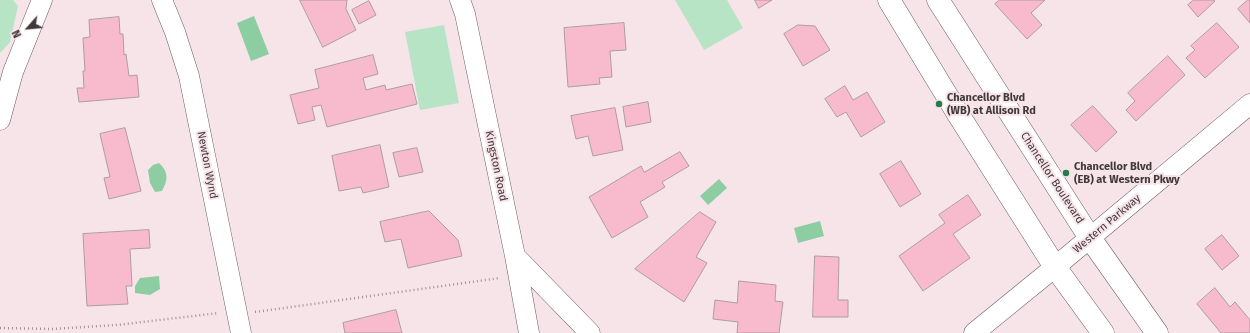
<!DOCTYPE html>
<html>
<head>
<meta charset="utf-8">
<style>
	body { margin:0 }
	#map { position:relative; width:1250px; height:333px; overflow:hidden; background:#f6e4e9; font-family:"Fira Sans",sans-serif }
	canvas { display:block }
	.north { position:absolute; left:8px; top:8px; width:40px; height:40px; -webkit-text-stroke:3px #f6e4e9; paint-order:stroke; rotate:243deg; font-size:11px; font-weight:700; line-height:16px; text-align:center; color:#40383a }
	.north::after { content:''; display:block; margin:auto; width:14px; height:18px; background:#40383a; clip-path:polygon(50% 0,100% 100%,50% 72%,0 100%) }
</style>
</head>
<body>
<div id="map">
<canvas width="1250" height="333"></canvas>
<div class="north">N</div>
</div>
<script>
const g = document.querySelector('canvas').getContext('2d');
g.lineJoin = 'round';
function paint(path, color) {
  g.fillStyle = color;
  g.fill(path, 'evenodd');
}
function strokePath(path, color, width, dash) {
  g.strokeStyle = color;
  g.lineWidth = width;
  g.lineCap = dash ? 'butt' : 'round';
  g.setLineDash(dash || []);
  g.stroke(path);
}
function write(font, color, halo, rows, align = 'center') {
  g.font = font + ' "Fira Sans",sans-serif';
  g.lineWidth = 4;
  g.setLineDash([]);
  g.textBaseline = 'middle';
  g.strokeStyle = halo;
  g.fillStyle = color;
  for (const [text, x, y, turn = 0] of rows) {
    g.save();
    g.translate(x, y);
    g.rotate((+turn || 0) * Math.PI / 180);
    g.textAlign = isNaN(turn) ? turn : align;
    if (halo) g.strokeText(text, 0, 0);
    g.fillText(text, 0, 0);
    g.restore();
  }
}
paint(new Path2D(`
	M0,0H13L18,6L10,42L0,53Z
	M675,0H727L743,28L704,50Z
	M444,25L459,103L420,110L405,32Z`), '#b8e4c6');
paint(new Path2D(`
	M254,16L269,54L251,61L237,23Z
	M159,163C169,172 168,180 162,191L155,192L150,183L148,170L153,165Z
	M719,179L727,188L708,205L700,196Z
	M820,221L824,236L798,243L794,228Z
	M159,276L160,289L150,295L135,293V286L140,278Z`), '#8ccea2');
const building = new Path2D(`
	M300,0H347L346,9L356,30L323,47Z
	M755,0H772L759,8Z
	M1000,0H1045L1031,13L1042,25L1027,39L995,4Z
	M1194,0H1214L1215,1L1198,17L1188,5Z
	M1248,0H1250V23L1238,9Z
	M369,1L376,15L359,24L352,10Z
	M119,17L120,34H123L124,55L126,54L129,76L137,75L139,97L79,102L77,88H84L83,71H85L83,38L90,37L89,20Z
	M624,23L626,50L610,51L612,77L599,78L600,84L568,87L564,28Z
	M1217,23L1239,47L1205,78L1186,58L1195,50L1191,46Z
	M798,25L815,26L830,50L803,66L784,34Z
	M373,55L378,74L363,78L366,90L385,85L386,90L412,84L417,104L327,127L321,105L312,107L315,120L298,124L290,95L319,88L315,70Z
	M1168,56L1185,75L1136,121L1126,110L1135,101L1128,93Z
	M845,86L853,100L867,92L885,122L861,137L846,112L837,117L825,99Z
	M648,102L651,122L626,127L623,107Z
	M1093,106L1117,132L1096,152L1071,125Z
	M615,108L623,150L593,156L588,136L576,139L571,116Z
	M125,128L141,191L109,199L104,178L110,177L100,134Z
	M380,145L389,187L363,193L361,187L339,191L332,156Z
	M417,148L423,172L399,177L393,153Z
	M680,152L689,166L662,182L665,187L640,202L648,217L612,238L589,197L641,166L644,172Z
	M901,161L921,194L900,207L880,174Z
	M968,195L981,215L953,234L970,258L923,291L899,256L945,223L939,215Z
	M429,211L458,240L462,256L408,268L401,239L385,242L380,222Z
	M700,212L716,222L696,257L707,263L684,302L635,269Z
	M149,230L150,248L130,249L132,286H126L128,304L87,306L83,234Z
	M1222,235L1239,256L1222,270L1205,249Z
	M815,256L839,257L838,300H848V317H813Z
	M739,281L776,285L775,301L783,302L779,333H737L738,322L713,319L715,300L737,303Z
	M1215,288L1230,307L1235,302L1250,320V333H1221L1197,304Z
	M396,310L402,333H345L343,323Z`);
paint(building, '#f8bbce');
strokePath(building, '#ae9ca1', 1);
const minor = new Path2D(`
	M162,0L175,32L189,76L241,333
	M460,0L465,14L515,256L529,333
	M0,120L13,72L42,0
	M515,256L590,333
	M974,333L1055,267L1250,104`);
const major = new Path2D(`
	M889,0L958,114L1055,267L1103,333
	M938,0L1090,238L1157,333`);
strokePath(minor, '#6d5d62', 21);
strokePath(major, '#6d5d62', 23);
strokePath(new Path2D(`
	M255,312L500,278
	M0,328L53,329L117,325L219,313`), '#9f9296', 2.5, [1, 3]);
strokePath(minor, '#fff', 20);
strokePath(major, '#fff', 22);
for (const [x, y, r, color] of [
	[939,104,4,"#287a4b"],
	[1066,173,4,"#287a4b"]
]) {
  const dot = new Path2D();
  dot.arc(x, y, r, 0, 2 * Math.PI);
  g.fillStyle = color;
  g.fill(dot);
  strokePath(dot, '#f6e4e9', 1.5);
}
write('bold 11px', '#40383a', '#f6e4e9', [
	["Chancellor Blvd",947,98],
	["(WB) at Allison Rd",947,111],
	["Chancellor Blvd",1074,167],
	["(EB) at Western Pkwy",1074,180]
], 'left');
write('11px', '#40383a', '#f6e4e9', [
	["Newton Wynd",207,165,79],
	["Kingston Road",496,166,78],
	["Chancellor Boulevard",1052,178,57],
	["Western Parkway",1107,224,-40]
]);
</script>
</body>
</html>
